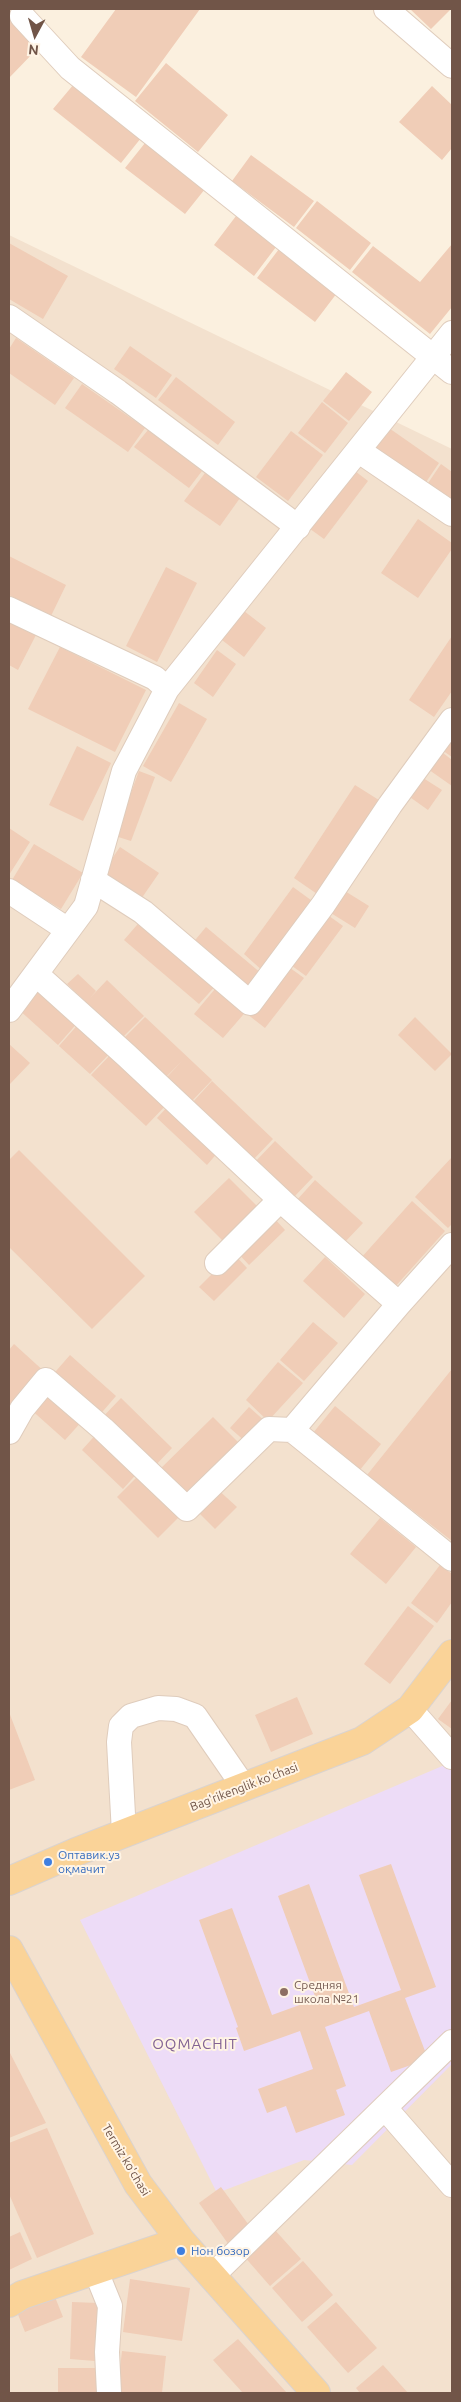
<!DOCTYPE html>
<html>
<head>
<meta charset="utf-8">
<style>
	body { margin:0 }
	#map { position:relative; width:461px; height:2402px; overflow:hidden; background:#fbf0df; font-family:Ubuntu,sans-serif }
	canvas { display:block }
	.frame { position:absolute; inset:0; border:10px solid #715548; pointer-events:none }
	.north { position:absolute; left:10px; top:10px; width:50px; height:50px; -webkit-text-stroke:4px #fff4e5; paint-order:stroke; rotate:186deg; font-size:14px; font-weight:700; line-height:20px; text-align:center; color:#715548 }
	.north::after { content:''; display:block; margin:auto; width:18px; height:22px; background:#715548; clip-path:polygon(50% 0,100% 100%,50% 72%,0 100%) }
</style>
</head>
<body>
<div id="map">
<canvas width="461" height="2402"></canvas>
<div class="frame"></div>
<div class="north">N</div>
</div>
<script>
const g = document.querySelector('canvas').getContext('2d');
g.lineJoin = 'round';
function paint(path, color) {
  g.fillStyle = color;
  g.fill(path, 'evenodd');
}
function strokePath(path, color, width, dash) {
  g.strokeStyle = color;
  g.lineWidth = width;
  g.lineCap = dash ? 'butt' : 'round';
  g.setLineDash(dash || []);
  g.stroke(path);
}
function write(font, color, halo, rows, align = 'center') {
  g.font = font + ' Ubuntu,sans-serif';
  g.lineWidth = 4;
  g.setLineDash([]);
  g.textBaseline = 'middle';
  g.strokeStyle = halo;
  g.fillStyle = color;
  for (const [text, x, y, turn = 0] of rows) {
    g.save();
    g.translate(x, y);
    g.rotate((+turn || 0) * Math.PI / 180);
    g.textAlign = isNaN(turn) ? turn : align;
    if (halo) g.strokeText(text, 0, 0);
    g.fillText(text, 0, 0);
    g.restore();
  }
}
paint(new Path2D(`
	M9,235L452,449V2393H9Z`), '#f3e1ce');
paint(new Path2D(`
	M447,1764L452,1771V2064L352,2165L304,2160L217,2193L80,1920Z`), '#eddcf7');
paint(new Path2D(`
	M116,9H200L136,97L81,57Z
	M410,9H451L431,29Z
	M9,19L38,48L9,78Z
	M166,63L228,115L198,152L135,101Z
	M74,84L141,138L121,163L53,109Z
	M432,86L452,105V148L442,160L399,122Z
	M145,143L205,189L185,214L125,168Z
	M251,155L314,201L294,227L232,181Z
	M317,201L371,243L350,270L296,228Z
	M236,216L276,247L254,276L214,245Z
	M9,243L68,276L43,319L9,299Z
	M452,244V307L430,334L352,272L373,246L420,282Z
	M279,249L337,293L315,322L257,278Z
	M16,338L74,378L55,405L9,373V349Z
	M130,346L172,375L156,398L114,369Z
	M346,372L372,392L349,421L323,401Z
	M176,377L235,422L218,445L158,400Z
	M82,384L145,428L128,452L65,408Z
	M322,402L348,423L325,453L298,433Z
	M386,426L439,463L422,488L368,450Z
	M148,430L202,471L189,488L134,447Z
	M291,431L323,455L288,501L256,477Z
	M441,464L452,472V508L424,489Z
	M351,468L368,481L324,539L306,526Z
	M205,473L240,498L220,526L184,501Z
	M418,519L452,543V549L418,598L381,573Z
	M9,556L66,585L51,616L9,595Z
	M166,567L197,583L157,662L126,646Z
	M244,611L266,628L244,657L222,640Z
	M9,621L36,635L18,670L9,665Z
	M452,636V691L434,717L409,700Z
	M60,647L146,690L115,752L28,709Z
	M217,650L236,664L213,697L194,683Z
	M179,703L207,719L171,782L143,766Z
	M452,729V757L439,748Z
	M77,746L111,763L83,821L49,805Z
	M438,749L452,760V786L425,767Z
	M139,771L155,777L131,841L115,836Z
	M420,776L442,790L428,810L407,795Z
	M355,785L382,802L320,896L294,878Z
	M9,828L30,842L9,875Z
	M34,844L83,873L61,909L12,880Z
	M120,847L159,873L139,902L100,876Z
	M293,887L315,903L264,972L244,954Z
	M340,888L369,906L355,928L326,910Z
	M325,913L343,926L306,976L288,963Z
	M143,918L218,983L199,1004L124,940Z
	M206,927L262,974L248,992L191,945Z
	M286,965L304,978L265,1028L247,1014Z
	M78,974L96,991L90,998L107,980L144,1016L123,1037L67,984Z
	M39,983L80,1020L58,1045L17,1008Z
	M220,983L249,1008L223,1038L194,1014Z
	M145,1017L212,1080L191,1102L166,1078L182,1061L165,1078L124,1038Z
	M415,1017L452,1054L435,1071L398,1035Z
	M81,1021L113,1050L90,1074L59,1046Z
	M9,1044L30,1063L10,1084L9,1083Z
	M114,1051L168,1103L146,1126L91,1075Z
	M212,1081L273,1139L252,1161L192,1103Z
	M170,1104L219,1151L207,1165L157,1118Z
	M275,1141L313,1177L293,1198L255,1162Z
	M19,1150L145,1276L92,1329L9,1247V1160Z
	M452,1157V1224L448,1228L415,1197Z
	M229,1178L263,1212L228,1246L194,1212Z
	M315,1180L363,1223L344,1243L296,1201Z
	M412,1201L445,1231L394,1288L361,1258Z
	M272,1216L285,1230L249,1265L236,1251Z
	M233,1253L247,1268L214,1301L199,1287Z
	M325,1257L365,1294L344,1318L303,1281Z
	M313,1322L338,1343L304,1381L280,1360Z
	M14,1344L47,1374L15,1408L9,1402V1350Z
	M70,1355L116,1396L97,1418L50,1378Z
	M278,1362L303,1383L268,1421L246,1400Z
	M452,1369V1541L367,1475Z
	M47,1385L84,1419L65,1440L28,1407Z
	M121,1398L172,1448L151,1470L99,1421Z
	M335,1406L381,1444L359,1471L313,1433Z
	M249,1407L267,1423L247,1443L230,1428Z
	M213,1417L243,1447L185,1504L155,1474Z
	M99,1431L140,1470L123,1489L82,1450Z
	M142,1472L184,1512L158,1538L117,1497Z
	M215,1487L237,1507L215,1529L194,1508Z
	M380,1518L416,1547L386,1584L350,1554Z
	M440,1565L452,1574V1602L437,1623L411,1603Z
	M408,1606L434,1626L390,1684L364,1664Z
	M297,1697L313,1734L271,1752L255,1715Z
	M452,1700V1729L438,1719Z
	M9,1712L35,1780L9,1790Z
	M391,1864L436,1987L405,1998L428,2059L391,2072L369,2011L325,2027L346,2086L336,2090L345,2115L296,2133L286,2106L267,2113L258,2089L313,2069L300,2031L244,2051L236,2028L238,2027L199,1920L232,1908L272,2015L316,1999L278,1896L309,1884L354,2007L401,1990L359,1875Z
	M9,2051L46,2123L9,2138Z
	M47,2128L94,2234L37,2258L9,2194V2143Z
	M221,2187L251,2228L229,2245L199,2203Z
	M274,2229L301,2259L270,2286L243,2255Z
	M20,2232L32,2259L9,2270V2237Z
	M303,2261L333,2295L302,2322L272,2288Z
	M130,2279L190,2288L182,2341L123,2332Z
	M53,2292L63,2317L25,2332L15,2307Z
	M72,2302L98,2303L95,2361L70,2359Z
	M336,2302L377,2348L348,2373L307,2327Z
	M238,2339L287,2393H243L213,2360Z
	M122,2351L166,2356L162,2393H117Z
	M383,2365L408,2393H360L356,2388Z
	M58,2368H96V2393H58Z`), '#f0cdb7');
const minor = new Path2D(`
	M386,9L452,66
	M22,16L70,68L452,372
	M9,317L118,392L298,527
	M359,451L452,514
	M9,609L155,678L167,689
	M93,880L143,912L250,1003L323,905L390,805L452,720
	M9,891L68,930
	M36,974L126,1055L285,1204L399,1304L452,1245
	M9,1010L86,906L124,771L167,689L452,333
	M217,1263L280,1200
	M399,1304L292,1430L452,1559
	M9,1432L22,1409L46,1380L103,1429L187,1509L269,1429L292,1430
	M410,1709L452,1757
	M124,1833L119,1742L121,1726L131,1716L158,1708L176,1709L195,1716L244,1787
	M385,2108L452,2185
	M95,2269L110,2306L107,2352L109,2393
	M212,2276L452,2042`);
const major = new Path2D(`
	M9,1881L76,1852L362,1741L410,1709L452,1654
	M9,1950L138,2184L181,2241L316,2393
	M9,2303L22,2295L181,2241`);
strokePath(minor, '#dfccbc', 26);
strokePath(major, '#dad3cf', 30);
strokePath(minor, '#fff', 24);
strokePath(major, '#fad398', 28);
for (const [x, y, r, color] of [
	[48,1862,5,"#3f7fe0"],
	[284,1992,5,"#8d6e63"],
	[181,2251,5,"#3f7fe0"]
]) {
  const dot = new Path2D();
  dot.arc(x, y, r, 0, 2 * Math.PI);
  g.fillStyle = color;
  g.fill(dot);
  strokePath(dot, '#fff4e5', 2);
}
write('12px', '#715548', '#fff4e5', [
	["Bag'rikenglik ko'chasi",244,1787,-21],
	["Termiz ko'chasi",126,2160,59]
]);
write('12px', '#366cbe', '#fff4e5', [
	["Оптавик.уз",58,1855],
	["оқмачит",58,1869],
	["Нон бозор",191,2251]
], 'left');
write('12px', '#785e54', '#fff4e5', [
	["Средняя",294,1985],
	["школа №21",294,1999]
], 'left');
g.letterSpacing = '1px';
write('15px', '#836394', '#fff4e5', [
	["OQMACHIT",195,2044]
]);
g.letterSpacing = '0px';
</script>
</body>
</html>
